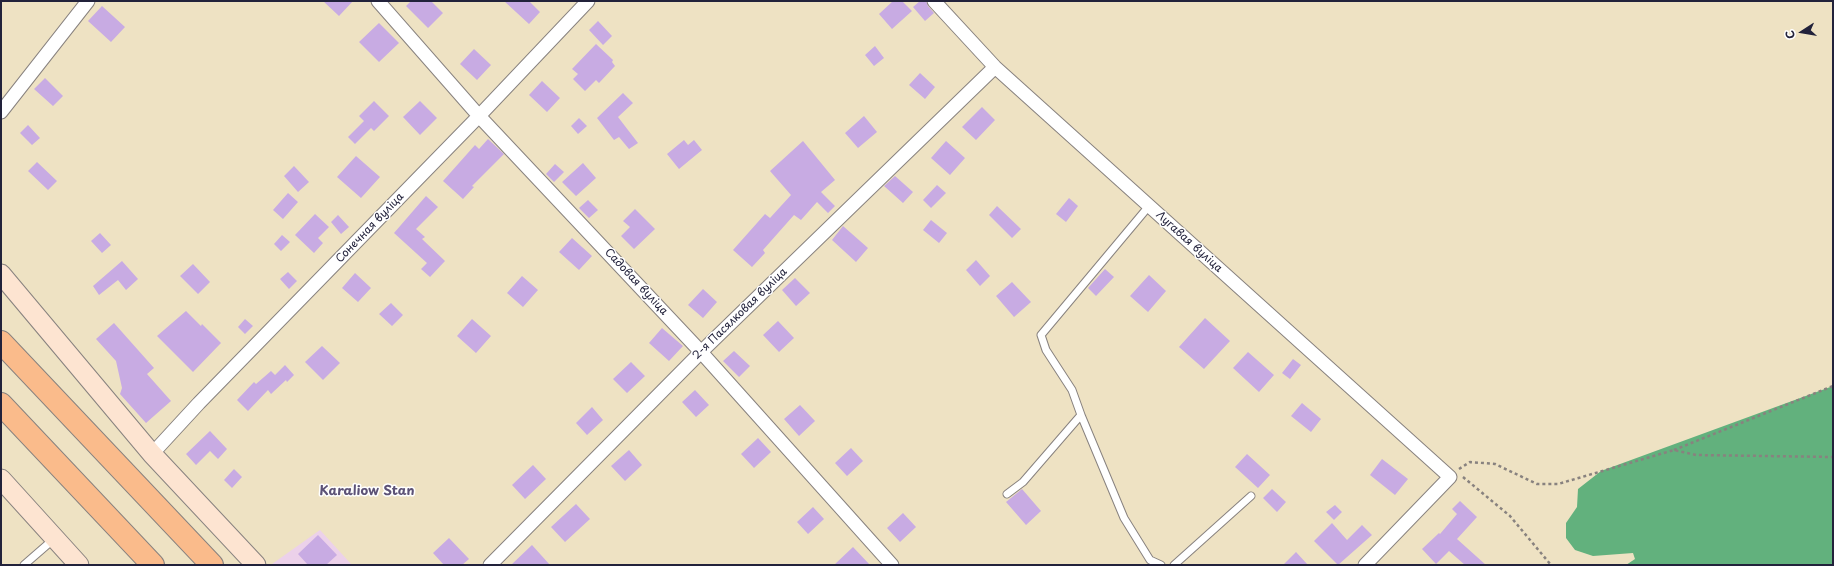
<!DOCTYPE html>
<html>
<head>
<meta charset="utf-8">
<style>
	body { margin:0 }
	#map { position:relative; width:1834px; height:566px; overflow:hidden; background:#eee2c3; font-family:"Playpen Sans",sans-serif }
	canvas { display:block }
	.frame { position:absolute; inset:0; border:2px solid #22223b; pointer-events:none }
	.north { position:absolute; left:1782px; top:12px; width:40px; height:40px; -webkit-text-stroke:3px #fff; paint-order:stroke; rotate:258deg; font-size:11px; font-weight:700; line-height:16px; text-align:center; color:#22223b }
	.north::after { content:''; display:block; margin:auto; width:14px; height:18px; background:#22223b; clip-path:polygon(50% 0,100% 100%,50% 72%,0 100%) }
</style>
</head>
<body>
<div id="map">
<canvas width="1834" height="566"></canvas>
<div class="frame"></div>
<div class="north">С</div>
</div>
<script>
const g = document.querySelector('canvas').getContext('2d');
g.lineJoin = 'round';
function paint(path, color) {
  g.fillStyle = color;
  g.fill(path, 'evenodd');
}
function strokePath(path, color, width, dash) {
  g.strokeStyle = color;
  g.lineWidth = width;
  g.lineCap = dash ? 'butt' : 'round';
  g.setLineDash(dash || []);
  g.stroke(path);
}
function write(font, color, halo, rows, align = 'center') {
  g.font = font + ' "Playpen Sans",sans-serif';
  g.lineWidth = 3;
  g.setLineDash([]);
  g.textBaseline = 'middle';
  g.strokeStyle = halo;
  g.fillStyle = color;
  for (const [text, x, y, turn = 0] of rows) {
    g.save();
    g.translate(x, y);
    g.rotate((+turn || 0) * Math.PI / 180);
    g.textAlign = isNaN(turn) ? turn : align;
    if (halo) g.strokeText(text, 0, 0);
    g.fillText(text, 0, 0);
    g.restore();
  }
}
paint(new Path2D(`
	M320,530L352,565L272,564Z`), '#ecd1ea');
paint(new Path2D(`
	M1833,386V565H1626L1635,559L1633,553L1593,556L1575,550L1566,538V523L1577,507L1578,489L1601,471Z`), '#62b17d');
paint(new Path2D(`
	M323,1H353L339,16Z
	M411,1H431L443,13L428,28L406,6Z
	M504,1H529L540,12L529,24Z
	M893,1H902L912,11L892,29L879,14Z
	M920,1H926L928,6L934,13L925,21L913,7Z
	M102,6L125,27L111,42L88,21Z
	M598,21L612,36L603,45L589,30Z
	M379,23L399,43L379,62L359,42Z
	M596,44L613,60L612,62L615,66L599,83L596,80L585,91L573,79L578,74L572,69Z
	M875,46L884,58L874,66L865,55Z
	M474,49L491,65L477,80L460,64Z
	M920,73L935,87L925,99L909,85Z
	M45,78L63,96L53,106L34,89Z
	M542,81L560,98L547,112L529,95Z
	M623,93L633,103L618,117L638,143L629,149L619,137L614,140L597,118Z
	M374,101L389,116L374,131L371,128L355,144L348,137L364,121L359,116Z
	M420,101L437,118L420,135L403,117Z
	M982,107L995,120L976,140L962,127Z
	M864,116L877,132L858,148L845,133Z
	M579,118L587,126L578,134L571,126Z
	M28,125L40,138L32,145L20,133Z
	M488,139L504,154L472,186L474,187L463,199L443,181L475,145L479,149Z
	M684,140L688,145L694,140L702,150L679,169L667,154Z
	M803,141L835,180L821,192L835,206L828,213L817,202L801,220L794,215L763,250L765,253L752,267L733,250L765,214L770,218L791,195L770,171Z
	M946,141L965,158L950,175L931,158Z
	M356,156L380,177L361,198L337,177Z
	M37,162L57,181L48,190L28,171Z
	M583,163L596,178L576,196L562,182Z
	M555,164L564,172L554,182L546,174Z
	M294,166L309,182L298,192L284,176Z
	M895,176L913,192L903,203L884,186Z
	M937,185L946,193L931,208L923,200Z
	M288,193L298,202L283,219L273,210Z
	M426,196L438,207L416,229L425,237L422,239L445,261L430,277L421,269L427,263L394,233Z
	M1069,198L1078,206L1066,222L1056,214Z
	M588,200L598,210L589,218L579,208Z
	M997,206L1021,229L1012,238L989,215Z
	M635,209L655,229L634,249L621,236L630,227L623,221Z
	M315,214L329,227L318,238L323,243L314,253L295,235Z
	M338,215L349,227L341,234L331,222Z
	M931,220L947,233L939,243L923,230Z
	M843,226L868,248L856,262L832,240Z
	M100,233L111,245L102,253L91,241Z
	M282,235L290,242L281,251L274,244Z
	M572,238L592,256L579,270L559,252Z
	M976,260L990,276L980,286L966,270Z
	M122,261L138,279L126,290L118,280L99,295L93,286Z
	M193,264L210,282L198,294L180,276Z
	M1105,269L1114,277L1096,296L1088,288Z
	M288,272L297,281L289,289L280,279Z
	M355,273L371,288L358,302L342,288Z
	M1149,275L1166,291L1148,312L1130,296Z
	M522,276L538,290L523,307L507,293Z
	M795,278L810,293L796,306L782,290Z
	M1012,282L1031,302L1014,317L996,296Z
	M703,289L717,302L703,318L688,305Z
	M391,303L403,315L392,326L379,314Z
	M186,311L201,326L202,324L221,343L193,372L157,336Z
	M1205,318L1230,341L1204,369L1179,347Z
	M245,319L253,326L245,334L238,327Z
	M472,319L491,336L476,353L457,336Z
	M778,321L794,338L779,352L763,335Z
	M114,323L154,368L147,374L171,401L146,423L120,394L122,388L116,361L96,339Z
	M662,328L683,346L669,361L649,343Z
	M322,346L340,363L323,380L305,362Z
	M734,351L750,366L739,377L723,361Z
	M1248,352L1274,375L1259,392L1233,368Z
	M1293,359L1301,365L1290,379L1282,373Z
	M631,362L645,376L627,393L613,379Z
	M285,365L294,375L287,382L286,380L271,394L268,390L248,411L237,400L254,382L256,384L271,371L275,375Z
	M695,390L709,405L696,417L682,402Z
	M1302,403L1321,419L1311,432L1291,416Z
	M800,405L815,421L799,436L784,419Z
	M592,407L603,420L587,435L576,423Z
	M210,431L227,449L218,459L210,451L196,465L186,454Z
	M758,438L771,452L754,468L741,454Z
	M851,448L863,461L847,476L835,463Z
	M629,450L642,465L625,481L611,466Z
	M1247,454L1270,475L1258,488L1235,467Z
	M1382,459L1408,479L1395,495L1370,475Z
	M533,465L546,479L525,499L512,485Z
	M234,469L242,477L232,488L224,480Z
	M1022,489L1041,511L1026,525L1006,502Z
	M1272,489L1286,502L1277,512L1263,498Z
	M1460,501L1477,517L1457,539L1486,565H1465L1449,551L1436,564L1422,549L1439,533L1440,534L1457,514L1452,509Z
	M576,504L590,519L565,542L551,527Z
	M1335,505L1342,512L1334,520L1326,512Z
	M813,507L824,519L808,534L797,522Z
	M903,513L916,527L900,542L887,528Z
	M1332,523L1347,540L1362,525L1372,535L1338,565L1314,541Z
	M318,535L337,555L326,565H308L298,554Z
	M449,538L469,559L462,565H444L433,553Z
	M532,545L550,565H511Z
	M853,547L870,565H834Z
	M1296,552L1308,565H1283Z`), '#c8abe3');
const service = new Path2D(`
	M1081,415L1124,518L1150,560L1161,565
	M1007,494L1023,482L1081,415L1072,390L1046,350L1041,335L1149,206
	M24,565L55,538
	M1174,565L1251,496`);
const minor = new Path2D(`
	M378,1L479,116L701,352L892,565
	M934,1L995,67L1450,477L1365,565
	M1,112L88,1
	M152,454L199,403L479,116L588,1
	M490,565L701,352L995,67`);
const secondary = new Path2D(`
	M1,274L152,454L256,565
	M1,479L79,565`);
const trunk = new Path2D(`
	M1,342L212,565
	M1,404L153,565`);
strokePath(service, '#88827f', 9);
strokePath(minor, '#88827f', 15);
strokePath(secondary, '#88827f', 21);
strokePath(trunk, '#88827f', 24);
strokePath(new Path2D(`
	M1674,450L1833,386
	M1459,469L1470,462L1495,464L1537,484H1558L1674,450L1696,455L1833,457
	M1463,477L1510,516L1551,565`), '#88827f', 2.5, [3, 3]);
strokePath(service, '#fff', 7);
strokePath(minor, '#fff', 13);
strokePath(secondary, '#fde4d1', 19);
strokePath(trunk, '#fabb8b', 22);
write('11px', '#22223b', '#fff', [
	["Сонечная вуліца",370,228,-46],
	["Лугавая вуліца",1189,242,42],
	["Садовая вуліца",636,282,47],
	["2-я Пасялковая вуліца",740,314,-44]
]);
write('bold 13px', '#5c5276', '#fff', [
	["Karaliow Stan",367,491]
]);
</script>
</body>
</html>
